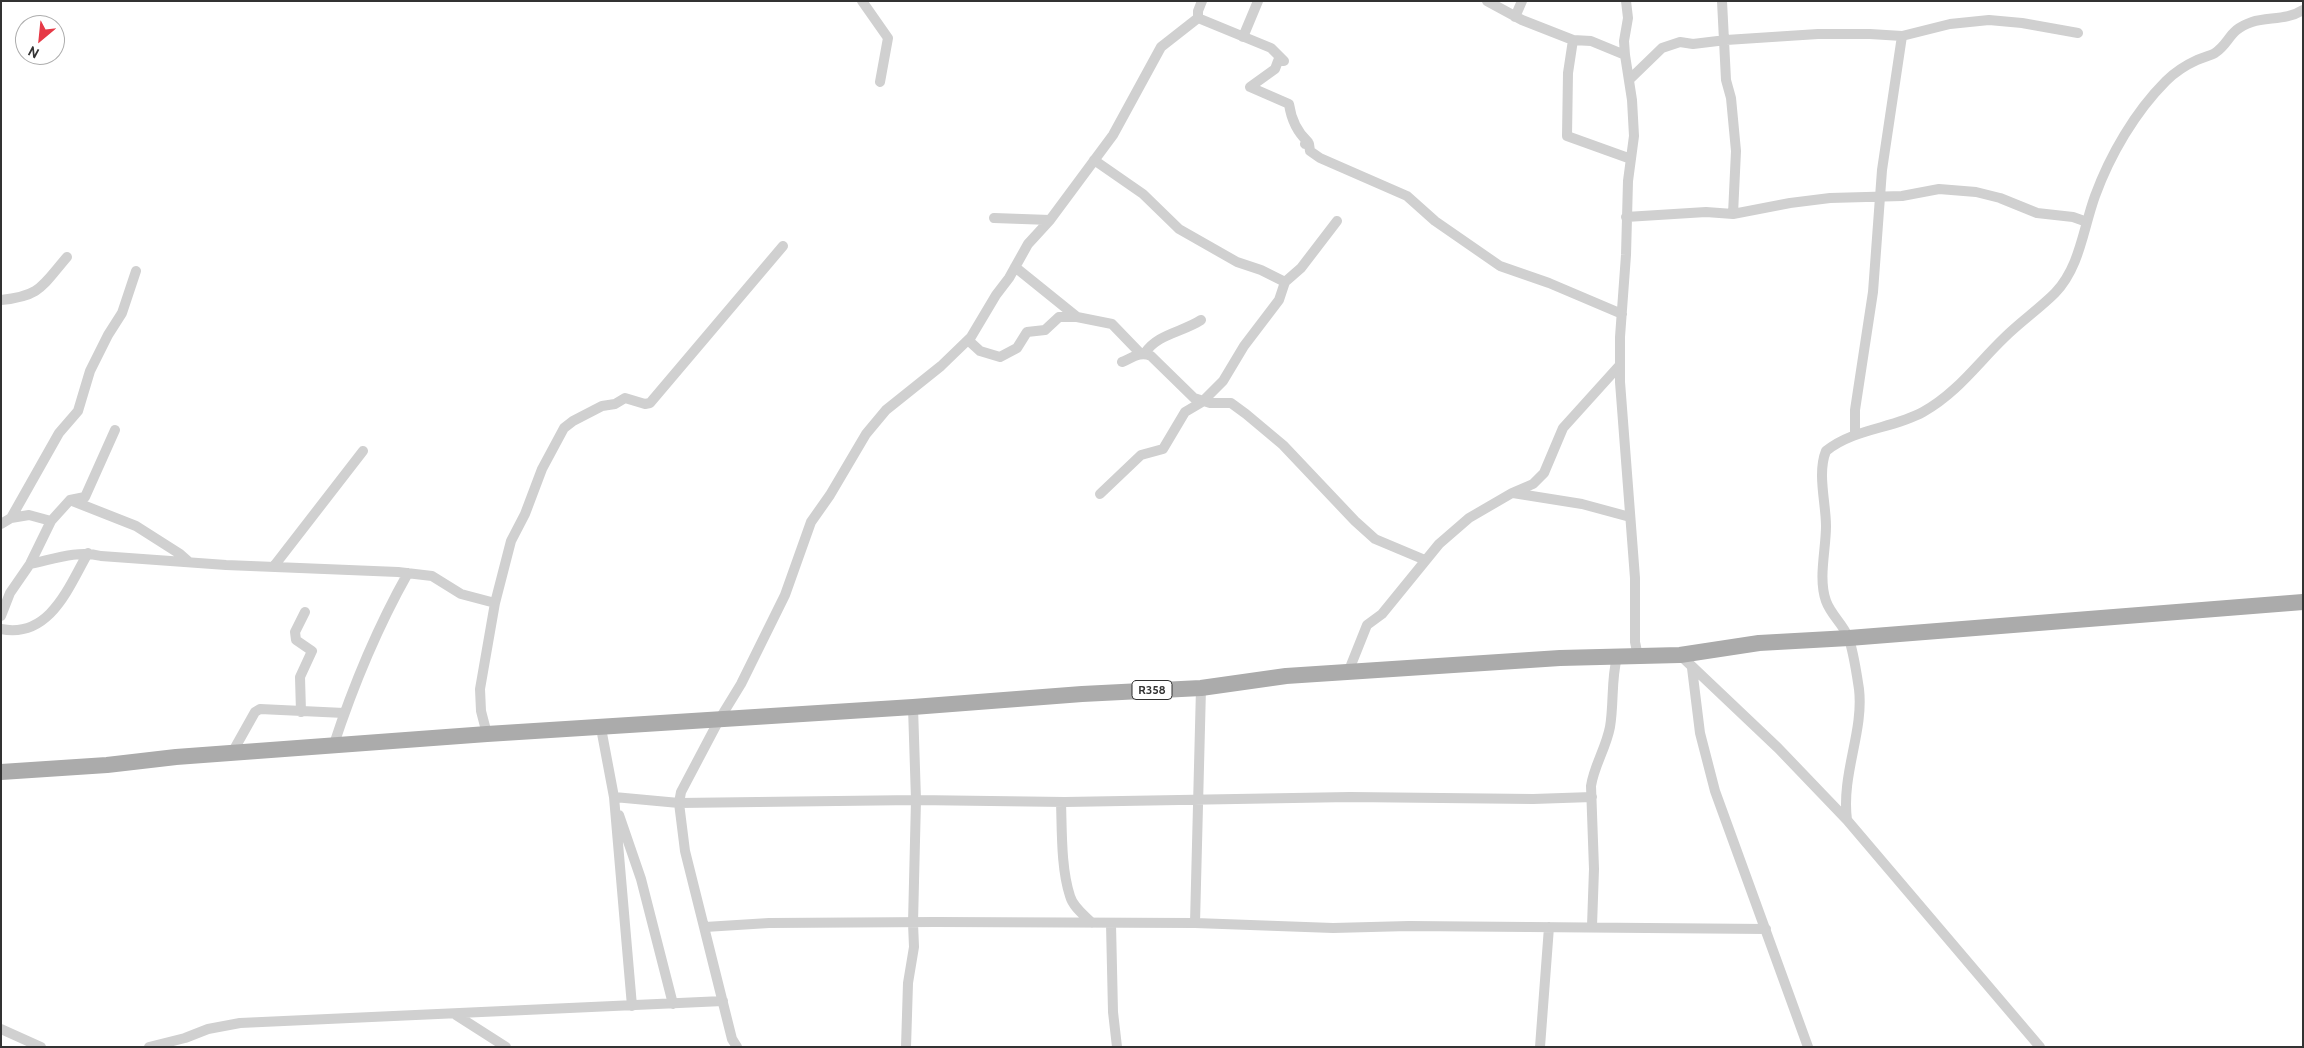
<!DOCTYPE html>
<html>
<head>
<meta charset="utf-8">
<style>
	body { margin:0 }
	#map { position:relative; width:2304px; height:1048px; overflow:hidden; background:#fff; font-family:Cabin,sans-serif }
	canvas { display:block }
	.frame { position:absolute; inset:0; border:2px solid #333; pointer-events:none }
	.north { position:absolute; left:15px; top:15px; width:50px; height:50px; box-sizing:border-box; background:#fff; border:1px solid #adadad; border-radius:50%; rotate:208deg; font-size:14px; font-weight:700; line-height:20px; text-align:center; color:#333 }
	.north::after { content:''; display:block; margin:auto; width:18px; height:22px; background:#e63946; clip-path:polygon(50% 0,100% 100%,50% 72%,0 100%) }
</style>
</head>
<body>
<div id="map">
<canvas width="2304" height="1048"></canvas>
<div class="frame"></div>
<div class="north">N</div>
</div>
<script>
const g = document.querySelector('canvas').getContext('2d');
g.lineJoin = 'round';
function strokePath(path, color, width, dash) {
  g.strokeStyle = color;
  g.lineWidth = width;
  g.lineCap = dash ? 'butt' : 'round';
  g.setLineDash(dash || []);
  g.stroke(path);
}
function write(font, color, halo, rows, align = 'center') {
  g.font = font + ' Cabin,sans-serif';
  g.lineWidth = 5;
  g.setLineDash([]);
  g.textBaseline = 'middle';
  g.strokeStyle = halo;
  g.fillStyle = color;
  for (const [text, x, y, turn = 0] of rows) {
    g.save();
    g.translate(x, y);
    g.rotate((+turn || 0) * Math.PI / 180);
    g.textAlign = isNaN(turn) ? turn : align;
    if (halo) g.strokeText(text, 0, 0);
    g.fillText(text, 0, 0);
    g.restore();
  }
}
strokePath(new Path2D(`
	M862,1L888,38L880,82
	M1487,1L1522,20L1573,40L1591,41L1625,55
	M1626,1L1628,18L1624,41L1625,55L1632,100L1634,136L1628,181L1626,255L1620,337V382L1635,578V642L1638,656
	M1722,1L1726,80L1731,98L1736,151L1733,214
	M1515,17L1522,1
	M1198,18L1271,48L1284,61H1278L1275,69L1250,87L1289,104C1291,118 1296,131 1308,142L1305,144H1309L1310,151L1320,158L1407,196L1435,221L1500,266L1549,283L1622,314
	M1243,37L1258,1
	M1573,40L1568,73L1567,136L1631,159
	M1629,80L1662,48L1680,42L1693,44L1726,40L1818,34H1870L1902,36L1950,24L1989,20L2022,23L2078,33
	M1094,160L1143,194L1179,229L1237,262L1261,270L1285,282L1301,268L1337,221
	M1626,217L1706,212L1733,214L1790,203L1830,198L1902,196L1939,189L1976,192L2000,198L2037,213L2073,217L2087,222
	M994,218L1050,220
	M1015,267L1077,317L1112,324L1140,353
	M1,300C41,296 42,286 67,257
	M968,340L980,351L1000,357L1017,348L1027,332L1045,330L1059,317H1077
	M1145,353C1157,334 1183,332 1201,320
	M1122,362C1132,358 1140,351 1151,356L1194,398L1210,403H1231L1246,414L1283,445L1355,521L1375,539L1425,560
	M1855,435V410L1873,292L1882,170L1902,36
	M1513,493L1582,504L1630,517
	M1100,494L1141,455L1163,449L1185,412L1202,402L1223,381L1244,346L1279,300L1285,282
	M70,500L136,526L180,554L189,562
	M11,518L29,515L51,521
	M1,524L11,518L59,433L78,411L90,371L108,335L122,313L136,271
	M30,564C54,559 77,550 101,556L226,565L398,572L432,576L461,594L495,603
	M274,566L363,451
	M1,616L10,593L30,564L51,521L70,500L85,497L115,430
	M1,629C50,639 69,586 88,553
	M1680,655L1778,748L1847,820L2040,1047
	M1692,668L1700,733L1715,791L1808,1047
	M1352,672L1351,665L1367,625L1382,614L1439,544L1469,518L1512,493L1533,484L1544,473L1563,428L1619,366
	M301,712L300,677L312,651L296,640L295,632L305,612
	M601,728L614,797L632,1006
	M487,734L481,711L480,689L495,603L511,541L525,514L542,469L564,428L573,421L602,406L615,404L625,398L645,404L650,403L783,246
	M333,747C353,686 377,628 408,573
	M232,753L255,712L260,709L344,713
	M614,797L679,803L916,800L1065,802L1350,797L1533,799L1592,797
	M1061,802C1062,831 1061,869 1070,896C1073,907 1084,915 1092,923
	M619,815L641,879L673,1004
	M1847,820C1841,774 1864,732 1859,689C1857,676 1853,648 1848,637C1843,624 1831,615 1826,601C1818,578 1826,550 1826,526C1826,503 1817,473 1826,451C1855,428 1892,429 1923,412C1957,393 1977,364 2004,338C2020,322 2039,309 2055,293C2080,267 2083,229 2095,196C2110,155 2135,112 2166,81C2175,72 2186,65 2197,60C2203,57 2210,56 2215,53C2231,42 2228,30 2252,22C2268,17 2288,20 2303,10
	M1195,923L1201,688
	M1111,924L1113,1012L1117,1047
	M1592,926L1594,869L1591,786C1594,766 1606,748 1610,727C1614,703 1611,680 1617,657
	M705,927L769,923L935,922L1195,923L1333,928L1409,926L1766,929
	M456,1015L506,1047
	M1,1029L41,1047
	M149,1047L185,1038L208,1029L240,1023L723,1001
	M737,1047L732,1039L685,851L679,803L681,792L719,720L741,684L785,595L811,522L830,495L866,434L886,410L941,366L971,337L996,295L1009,278L1028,244L1050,220L1113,135L1161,47L1198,18V11L1202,1
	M906,1047L908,983L914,947L913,923L916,800L913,707
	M1540,1047L1549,927`), '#d0d0d0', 10);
strokePath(new Path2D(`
	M1,772L107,765L176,757L487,734L913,707L1082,694L1201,688L1286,676L1560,658L1680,655L1759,643L1849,638L2303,602`), '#ababab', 16);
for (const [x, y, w] of [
	[1152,690,40]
]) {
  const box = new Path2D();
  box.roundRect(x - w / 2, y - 9.5, w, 19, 4);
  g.fillStyle = '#fff';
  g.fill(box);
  strokePath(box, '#333', 1);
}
write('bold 12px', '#333', null, [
	["R358",1152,690]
]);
</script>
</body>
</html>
